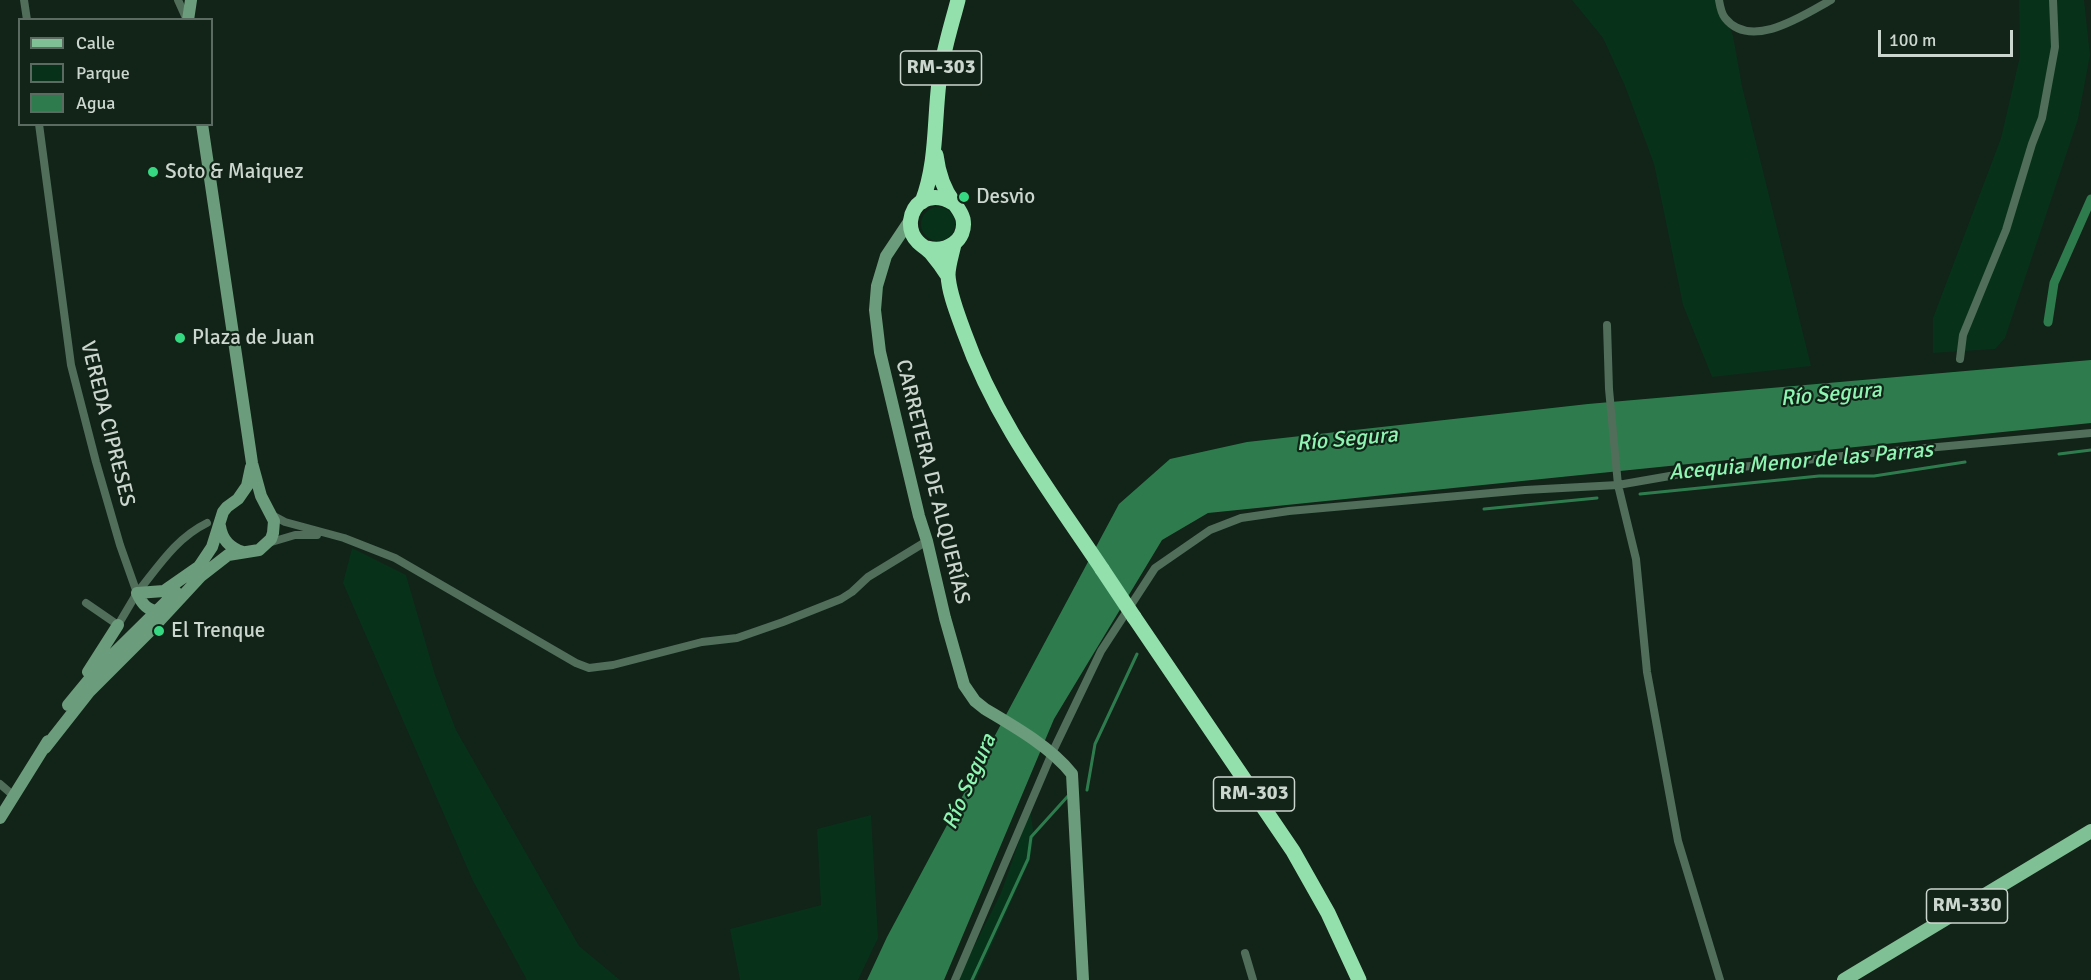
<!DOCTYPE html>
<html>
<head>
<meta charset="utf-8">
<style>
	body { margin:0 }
	#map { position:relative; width:2091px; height:980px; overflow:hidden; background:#122318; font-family:Signika,sans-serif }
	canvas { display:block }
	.legend { position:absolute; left:18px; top:18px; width:195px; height:108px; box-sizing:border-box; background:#122318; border:2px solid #5c6b61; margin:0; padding:8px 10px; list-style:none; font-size:18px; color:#cbd6ce }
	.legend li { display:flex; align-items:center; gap:12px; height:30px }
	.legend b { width:30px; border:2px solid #5c6b61 }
	.scale { position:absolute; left:1878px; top:30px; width:135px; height:27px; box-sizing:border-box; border:3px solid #cbd6ce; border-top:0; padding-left:8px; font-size:18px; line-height:21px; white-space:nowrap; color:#cbd6ce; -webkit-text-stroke:4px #122318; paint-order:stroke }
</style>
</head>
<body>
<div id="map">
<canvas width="2091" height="980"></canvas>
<ul class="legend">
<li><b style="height:8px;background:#80c095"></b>Calle</li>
<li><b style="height:16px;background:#08311a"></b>Parque</li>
<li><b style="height:16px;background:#2e7c4e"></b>Agua</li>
</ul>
<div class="scale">100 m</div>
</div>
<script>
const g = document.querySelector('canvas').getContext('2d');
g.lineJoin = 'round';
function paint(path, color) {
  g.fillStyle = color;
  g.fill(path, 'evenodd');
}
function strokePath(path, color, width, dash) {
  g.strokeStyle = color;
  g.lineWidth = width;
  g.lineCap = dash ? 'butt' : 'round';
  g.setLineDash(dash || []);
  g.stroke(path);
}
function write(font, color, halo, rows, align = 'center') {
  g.font = font + ' Signika,sans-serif';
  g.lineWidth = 4.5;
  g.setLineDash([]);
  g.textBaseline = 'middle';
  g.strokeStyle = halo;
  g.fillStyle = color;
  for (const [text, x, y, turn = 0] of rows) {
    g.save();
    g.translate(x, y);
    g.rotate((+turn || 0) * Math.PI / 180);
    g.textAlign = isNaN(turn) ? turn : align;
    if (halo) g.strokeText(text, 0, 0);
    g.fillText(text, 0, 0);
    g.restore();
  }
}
paint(new Path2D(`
	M1572,0H1720L1733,36L1742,86L1811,366L1712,377L1683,305L1654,164L1625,86L1603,38Z
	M2019,0H2084L2090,55L2078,119L2005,338L1995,349L1933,353V318L2001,138L2020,56Z
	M921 224a17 17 0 1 1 34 0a17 17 0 1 1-34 0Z
	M352,548L406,575L435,675L456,730L579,946L620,980H527L473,881L343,583Z
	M1030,810L1034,836L1030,860L976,980H957L1001,893Z
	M871,815L878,938L858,980H740L730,929L821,905L817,829Z`), '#08311a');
paint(new Path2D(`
	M2091,360V423L1208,513L1162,540L1054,719L944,980H867L887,937L1119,504L1170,459L1247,442L1588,404Z`), '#2e7c4e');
strokePath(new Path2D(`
	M2059,454L2091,450
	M1640,494L1819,476H1874L1965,462
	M1484,509L1597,498
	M1087,790L1095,744L1137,654
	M972,980L1028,859L1031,837L1068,796`), '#2e7c4e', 3);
strokePath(new Path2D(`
	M2048,322L2054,283L2091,199`), '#2e7c4e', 9);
strokePath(new Path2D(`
	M24,0L27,20
	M178,0L187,20
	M1719,0C1720,6 1721,13 1725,18C1751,51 1804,15 1831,0
	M39,124L71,365L96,462L120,545L137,593C158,567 176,538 207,523
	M1607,325L1609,389L1618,485L1636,559L1647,672L1678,841L1720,980
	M1960,359L1963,335L2006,230L2032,144L2042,118L2055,47L2053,0
	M272,515L285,522L344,538L395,558L576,663L589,668L613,665L702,642L737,638L783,622L841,599L852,592L868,577L927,541
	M268,543L295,535H317
	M86,603L118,625L137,593
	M0,784L15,797
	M1245,953L1253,980
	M955,980L1052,753L1101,651L1155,568L1210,530L1241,518L1289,511L1525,490L1618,485L1687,473L1861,454L2091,433`), '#506e59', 8);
strokePath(new Path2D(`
	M188,20L191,0
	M910,220L886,256L877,286L875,310L880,352L919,516L927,541L945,618L964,685L975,701L985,709C1014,726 1052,748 1072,774L1083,980
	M220,526C222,540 230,548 243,552
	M192,575L200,565L212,547L223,512L227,507L238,499L247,486L251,467
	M161,611C148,612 142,604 137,593L164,591L197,568
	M88,672L118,625
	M68,705L96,671L176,592
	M45,748L89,692L151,630L201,576L228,555L259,550L271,539L273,533L274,521L261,496L252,463L202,124
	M0,818L48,741`), '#6b9c7b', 12);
strokePath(new Path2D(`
	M1844,980L2091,831`), '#80c095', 14);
strokePath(new Path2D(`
	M922,202C937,163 934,123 939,82C942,54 951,27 958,0
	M954,244C952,254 948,265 948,275C949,294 958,315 964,332C996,422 1050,491 1102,569
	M927,248C946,253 967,241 963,219C961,212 958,209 954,203C944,190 938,171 936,155
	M948,276C943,268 938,261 932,254C928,249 922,246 918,242C906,230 909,210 922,201C933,195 943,197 953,203
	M1134,617L1293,851L1328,913L1359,980`), '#93e0ac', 15);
strokePath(new Path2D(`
	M1102,569L1134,617`), '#93e0ac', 15);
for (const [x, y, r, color] of [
	[153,172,6,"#36d881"],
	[964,197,6,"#36d881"],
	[180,338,6,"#36d881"],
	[159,631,6,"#36d881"]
]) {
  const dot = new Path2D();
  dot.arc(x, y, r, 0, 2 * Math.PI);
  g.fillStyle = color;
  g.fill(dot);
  strokePath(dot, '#122318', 2);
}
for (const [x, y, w] of [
	[941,68,81],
	[1254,794,81],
	[1967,906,81]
]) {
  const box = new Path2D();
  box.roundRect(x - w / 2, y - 17, w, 34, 4.5);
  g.fillStyle = '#122318';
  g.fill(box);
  strokePath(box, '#cbd6ce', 1.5);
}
write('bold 20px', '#cbd6ce', null, [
	["RM-303",941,68],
	["RM-303",1254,794],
	["RM-330",1967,906]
]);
write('21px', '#cbd6ce', '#122318', [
	["Soto & Maiquez",165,172],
	["Desvio",976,197],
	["Plaza de Juan",192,338],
	["El Trenque",171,631]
], 'left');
write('21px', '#cbd6ce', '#122318', [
	["VEREDA CIPRESES",107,424,76],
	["CARRETERA DE ALQUERÍAS",932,482,76]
]);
write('italic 22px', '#8ef6b2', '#122318', [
	["Río Segura",1831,395,-5],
	["Río Segura",1347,440,-5],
	["Acequia Menor de las Parras",1801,462,-5],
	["Río Segura",970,782,-66]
]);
</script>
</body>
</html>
